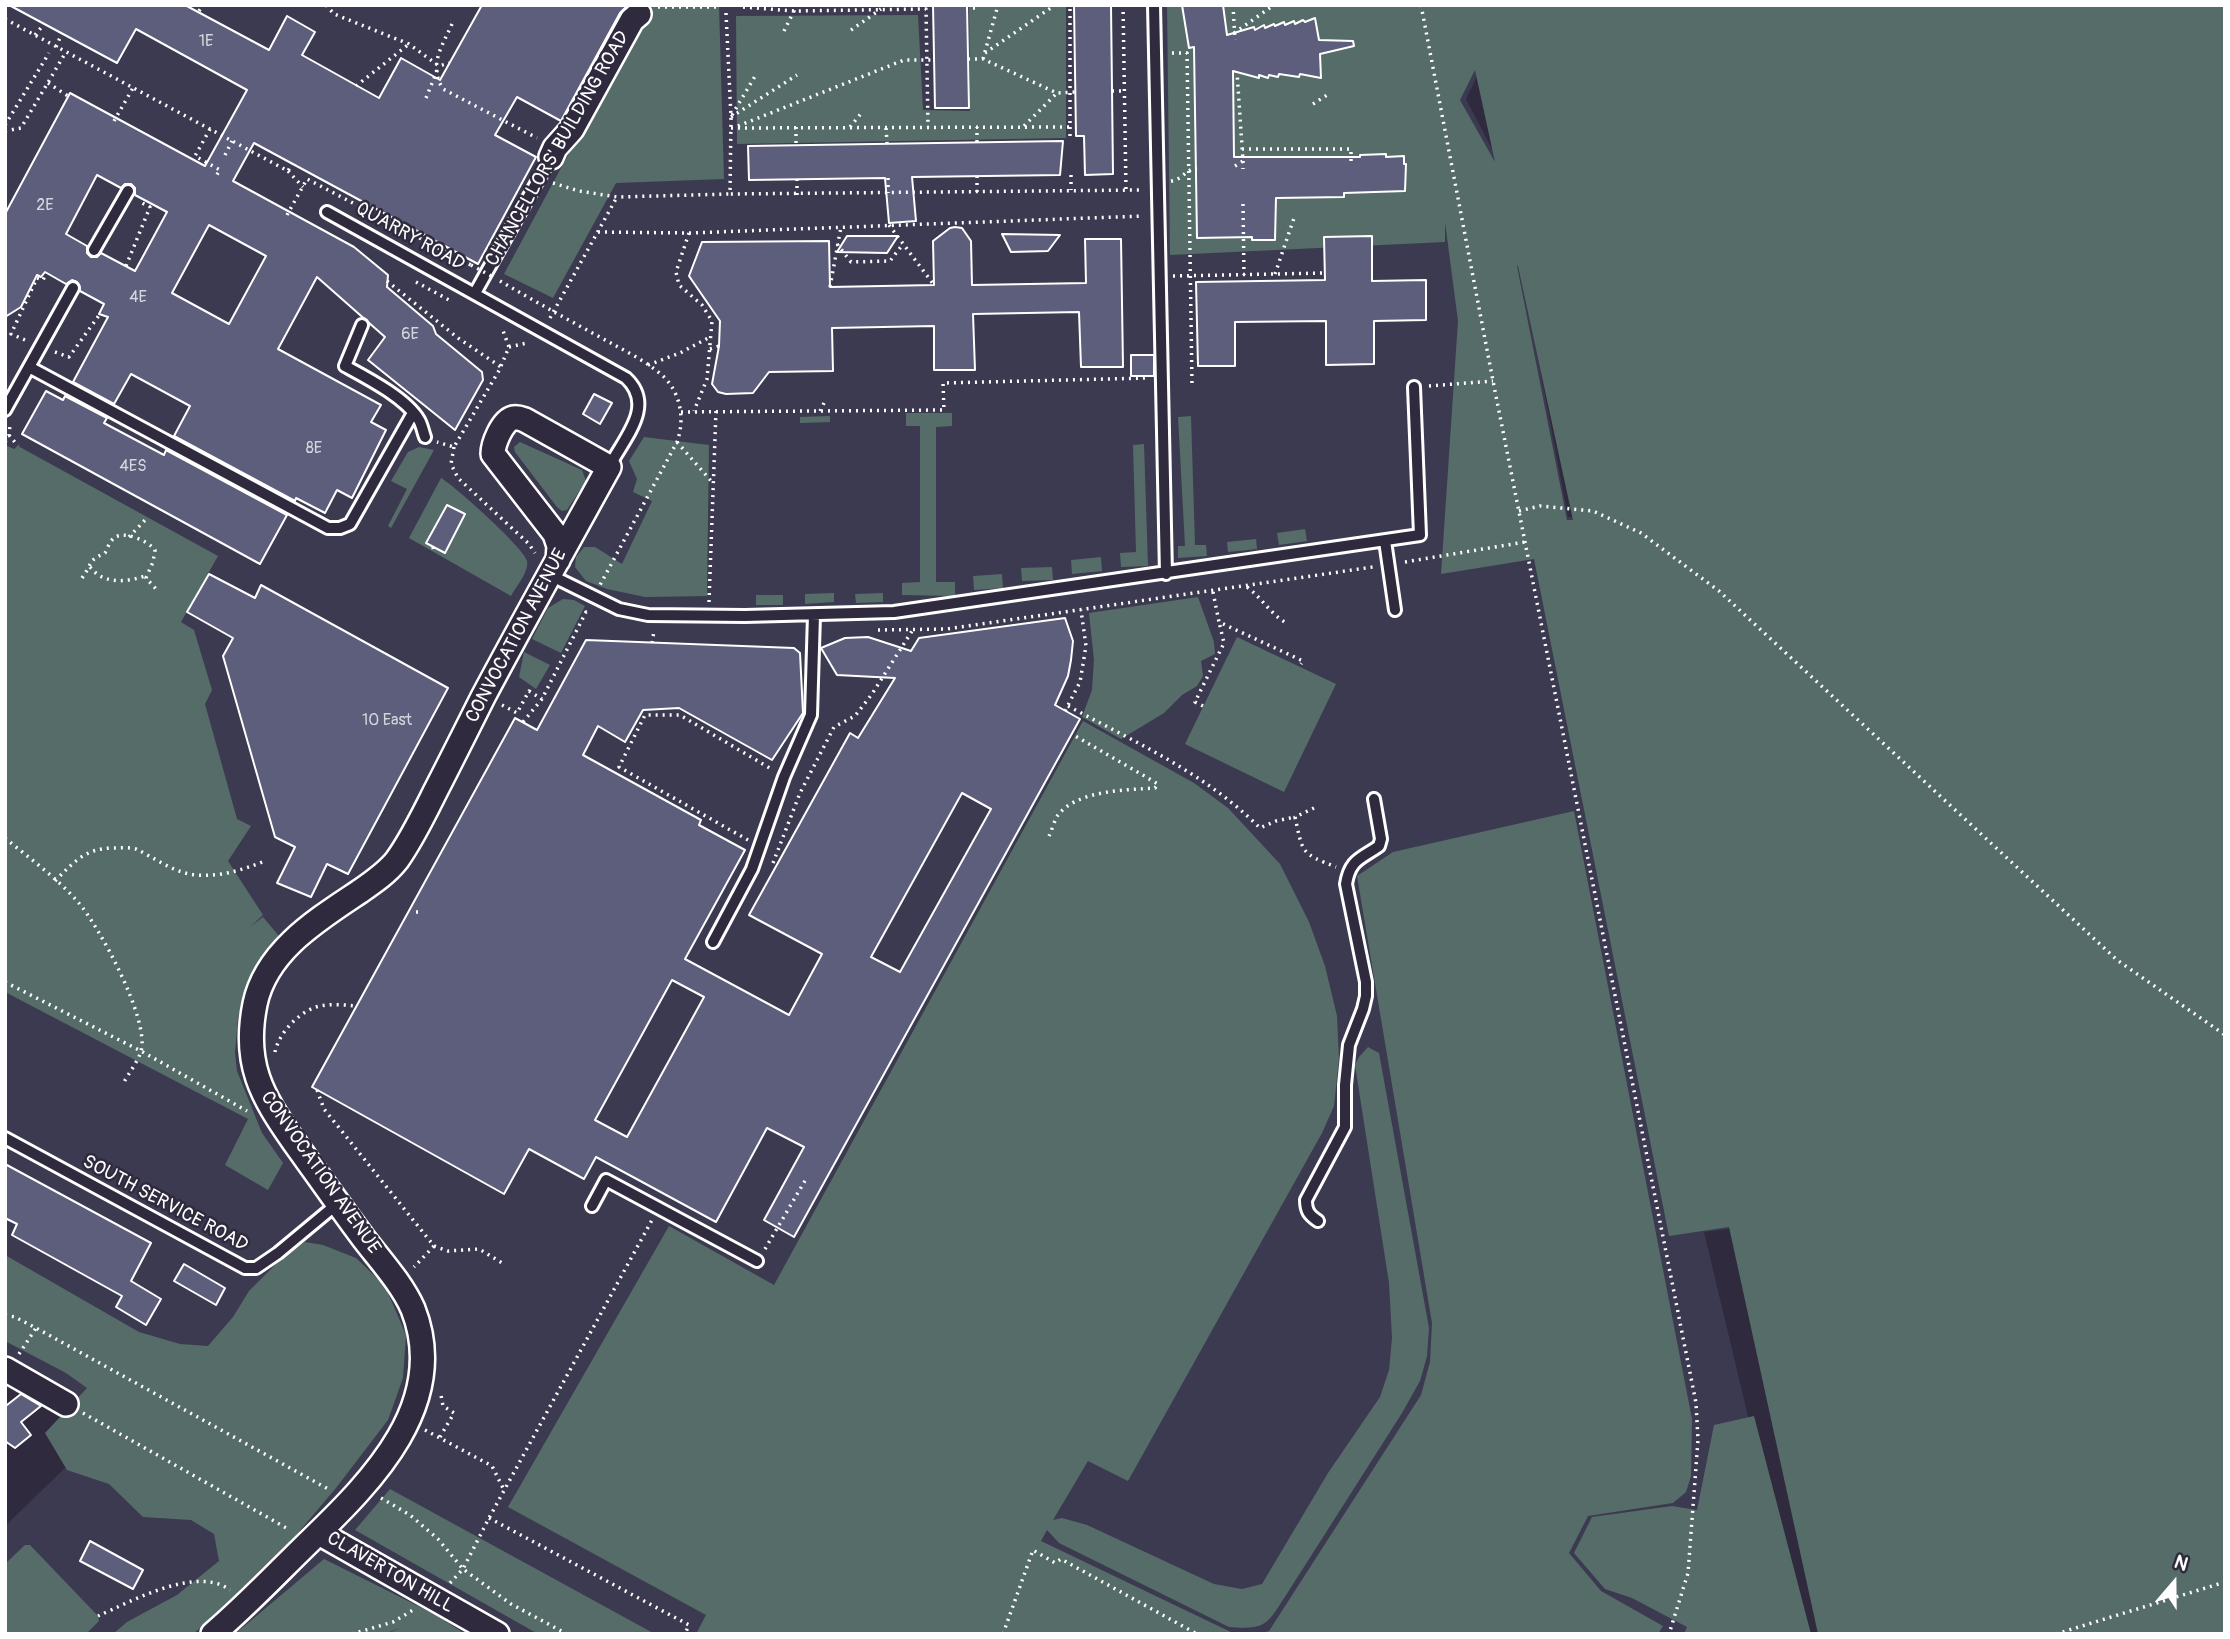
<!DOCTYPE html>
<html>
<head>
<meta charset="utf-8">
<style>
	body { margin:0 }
	#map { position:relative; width:2230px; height:1639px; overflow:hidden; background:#2f2a3d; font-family:Pangolin,sans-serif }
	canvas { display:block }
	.frame { position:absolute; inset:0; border:7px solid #fff; pointer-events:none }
	.north { position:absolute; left:2139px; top:1548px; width:70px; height:70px; -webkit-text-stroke:5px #2f2a3d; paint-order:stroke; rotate:20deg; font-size:19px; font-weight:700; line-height:28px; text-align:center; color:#fff }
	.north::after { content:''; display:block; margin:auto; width:24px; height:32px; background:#fff; clip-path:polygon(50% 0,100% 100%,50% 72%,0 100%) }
</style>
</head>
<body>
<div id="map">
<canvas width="2230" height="1639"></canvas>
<div class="frame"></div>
<div class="north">N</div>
</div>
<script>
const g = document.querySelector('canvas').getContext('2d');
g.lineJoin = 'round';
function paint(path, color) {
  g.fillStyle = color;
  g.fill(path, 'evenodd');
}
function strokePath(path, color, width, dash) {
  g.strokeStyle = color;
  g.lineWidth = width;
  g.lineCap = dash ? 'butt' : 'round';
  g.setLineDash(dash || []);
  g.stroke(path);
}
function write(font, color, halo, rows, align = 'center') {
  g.font = font + ' Pangolin,sans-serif';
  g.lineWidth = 5;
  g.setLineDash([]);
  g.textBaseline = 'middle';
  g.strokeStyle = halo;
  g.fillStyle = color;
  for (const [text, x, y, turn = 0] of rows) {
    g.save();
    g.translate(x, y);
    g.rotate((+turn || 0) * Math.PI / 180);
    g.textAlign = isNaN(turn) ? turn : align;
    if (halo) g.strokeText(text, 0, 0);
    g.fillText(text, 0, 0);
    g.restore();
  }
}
paint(new Path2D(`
	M5,5H1486L1491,47L1466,99L1502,168L1568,517L1628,519L1752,1226L1704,1232L1800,1634H5V1526L96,1438L5,1386Z`), '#3c3a50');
paint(new Path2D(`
	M653,5H719L724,179L616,183L553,298L504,274L561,168Z
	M969,5H1066V138L737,144L736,16L918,15L923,110L970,111Z
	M1167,5H2225V1634H1818L1729,1227L1669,1236L1534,559L1441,574L1458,321L1445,222V242L1170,255ZM1475,70L1495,162L1460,100ZM1517,266H1518L1573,520H1567Z
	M906,413H952V426L936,427V582H955V596L902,595V583L920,582V426H906Z
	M830,416V422L800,423V417Z
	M1191,416L1195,545H1206L1207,556L1178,558V546H1185L1178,417Z
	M644,437L709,445L707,596L645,597L607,589L586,581L575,567L576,557L584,547H595L622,564L652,501L633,492L637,479L629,461Z
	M520,442L582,470L586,481L567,510L562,511L557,507L515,452L514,447Z
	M1144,444L1148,566L1121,567L1120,553L1136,552L1133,445Z
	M5,445L14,449L18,446L218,556L181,622L194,630L212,690L205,704L237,819L251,826L228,861L263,915L250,927L263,917L279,936L252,975L238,1017L235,1053L237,1071L262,1133L283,1163L268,1190L225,1165L248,1119L5,992Z
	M419,447L434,450L391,528L388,526L407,489L391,481L408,452Z
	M441,478C454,485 525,549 527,561C529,572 516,587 511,596L409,538Z
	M1305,529L1307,541L1279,545L1277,533Z
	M1256,539L1257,549L1228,552L1227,542Z
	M1101,557L1102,571L1072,574L1071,560Z
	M1052,567L1053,580L1022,581L1021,568Z
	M1002,574L1003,588L974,590L973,576Z
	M834,593V602L805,604V594Z
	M883,593V602L856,603L855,594Z
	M756,595H783V605H756Z
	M1198,597L1214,642L1215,654L1201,661L1203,676L1197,686L1182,695L1164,713L1121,739L1082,717L1092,690L1094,660L1089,613Z
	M563,599L574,600L585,606L561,653L532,639L548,608Z
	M1237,637L1336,684L1284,792L1185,744Z
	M524,652L550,665L536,689L519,677Z
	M1083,721L1194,783L1228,808L1280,864L1309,922L1325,966L1337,1016L1339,1059L1334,1106L1322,1133L1128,1481L1088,1461L1053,1520L1062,1518L1087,1525L1214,1584L1242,1589L1262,1584L1328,1473L1380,1397L1389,1370L1392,1338L1389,1283L1355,1065L1359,1057L1368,1047L1379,1053L1429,1328L1427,1356L1420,1381L1402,1413L1288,1592C1267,1624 1268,1630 1229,1627L1059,1543L1047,1530L1041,1541L1235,1634H696L706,1615L508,1507L669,1226L774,1285Z
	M1574,811L1692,1419L1691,1476L1686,1492L1673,1503L1588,1516L1569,1553L1601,1591L1663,1626L1658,1634H1259L1269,1631L1421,1395L1430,1362L1432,1323L1357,876L1393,852Z
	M305,1242L323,1245L356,1258L385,1286L406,1335L403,1378L388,1420L336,1488L263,1574L193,1634H113L127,1622L177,1595L219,1561L214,1534L191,1520L143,1517L109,1484L67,1470L45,1433L87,1388L66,1373L5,1341V1255L139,1332L180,1344L208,1346L233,1317L249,1291L283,1257Z
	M1754,1416L1811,1634H1684L1687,1627L1632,1598L1605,1589L1574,1553L1592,1517L1672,1506L1697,1510L1714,1425Z
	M390,1489L655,1634H538L355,1530Z
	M25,1545H30L98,1616L99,1621L86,1634H5V1564Z
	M324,1559L436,1615L465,1634H387L400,1628L384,1634H235Z`), '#566c68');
const building = new Path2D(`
	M9,5H185L269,50L287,16L315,32L302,55L379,98L401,58L440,80L482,5H628L620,13L561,121L517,97L495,135L536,157L478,264L254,143L233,181L354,247L388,275L387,287L433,326L436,334L482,372L483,380L455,430L368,360L385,337L317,277L278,349L381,405L371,422L386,430L352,498L337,490L325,513L296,498L295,501L174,436L190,406L131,374L114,404L73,382L108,317L99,314L104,304L80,291L77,282L72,280L66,284L45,272L41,277L37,275L21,307L5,317V214L70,93L205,166L247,90L136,29L117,63ZM97,175L121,188L125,184H131L135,188V195L167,212L135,271L101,253L97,257H91L87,253V246L66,234ZM209,225L266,256L229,324L172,293Z
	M933,5H967L969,108H935Z
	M1074,5H1111L1113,174L1085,175L1084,136H1076Z
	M1182,5H1223L1227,35L1254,27L1255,30L1264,25L1265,28L1274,24L1275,26L1284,22L1285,25L1294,21L1295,24L1303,20L1305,22L1315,18L1319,40L1353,41L1354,46L1320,54L1321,78L1300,74L1299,77L1279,74L1278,77L1269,75L1268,78L1259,75V78L1233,71L1234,157H1360V155L1386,154V157L1404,156V164H1406L1405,191L1344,193V197L1276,198L1275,240H1252V237L1197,238L1194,47L1189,48Z
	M1063,141L1060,175L912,177L916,221L889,223L885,178L749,180L748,146Z
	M955,227L962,228L971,241L972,285L1086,283L1085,239H1121L1123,367H1081L1079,312L973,314L975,370H934V326L832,328L833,371L769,372L753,393L726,394L718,392L712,384L719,346L720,321L689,276L702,242L829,241L830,287L934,285L933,241L950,228Z
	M1002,234L1060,235L1048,251L1011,252Z
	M847,236H898L887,253L837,252Z
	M1372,236V281L1426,280V320L1374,321V364L1326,365V321L1235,322V366H1198L1196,282L1325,280L1324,237Z
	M1131,355H1154V376H1131Z
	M46,391L63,400L65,396L107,418L104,423L164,455L166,450L287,515L260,564L22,434Z
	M594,394L612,403L600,424L583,414Z
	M447,505L465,514L445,553L426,543Z
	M209,574L255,598L261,585L448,688L348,874L327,864L311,897L277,883L295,847L275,837L223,656L233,638L187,612Z
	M1065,618L1073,641L1071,660L1068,676L1055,705L1080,719L794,1237L764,1220L804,1147L767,1128L716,1222L596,1157L584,1179L529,1149L504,1194L312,1087L515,718L537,730L586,640L794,648L800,653L803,713L772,760L679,708L643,710L625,742L598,726L583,755L701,820L699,825L745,850L685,959L789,1015L822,954L749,915L850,733L858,738L895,678L837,675L821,648L845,638L868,637L911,651L919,638ZM962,793L991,809L900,972L871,957ZM672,980L704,997L627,1137L595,1120Z
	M5,1164L151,1243L131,1281L161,1299L146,1325L116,1307L122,1296L12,1235L17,1224L5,1218Z
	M184,1264L225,1288L216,1305L174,1281Z
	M21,1394L41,1406L21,1422L31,1435L15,1448L5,1441V1403L7,1405Z
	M90,1541L143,1570L133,1589L80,1561Z`);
paint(building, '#5c5e7b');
strokePath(building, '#fff', 2);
const service = new Path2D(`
	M1154,5L1166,574
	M327,212L626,378C656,406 624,438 609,467
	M94,250L128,191
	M475,293L551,157
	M362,325L345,366C367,378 406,398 419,420C422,425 423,432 425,437
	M29,367L328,528H340L350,524L413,413
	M5,410L73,288
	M1385,541L1395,610
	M550,575L619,609L648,615L745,616L894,612L1420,535L1414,387
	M713,942L752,869L784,777L811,715L814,615
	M5,1138L245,1268H256L278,1253L337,1204
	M592,1206L606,1180L757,1261
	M1318,1221C1309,1215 1306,1211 1306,1200L1345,1127V1085L1349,1045L1363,1009L1366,996V982L1346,884C1350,859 1361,859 1379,846L1381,839L1374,799`);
const minor = new Path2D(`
	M551,157L555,148L572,129L632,20L639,14
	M5,1369L66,1404
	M319,1533L497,1634
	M213,1634C248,1604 278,1572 311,1540C372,1481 450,1403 413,1309C402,1284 381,1261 364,1239C340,1207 317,1174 294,1142C261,1095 243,1063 255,1004C266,951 317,920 359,892C372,883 387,873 397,860C412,839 423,816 435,792C451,761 467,729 483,697C524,620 567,543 609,467L525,420C522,419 518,417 513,418C502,421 493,444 493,454L555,534L559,546L558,560`);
strokePath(service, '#fff', 16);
strokePath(minor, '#fff', 28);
strokePath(new Path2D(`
	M1123,5L1126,190
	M1233,5L1235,40
	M1421,5L1493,381L1696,1403L1698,1440L1688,1573L1669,1634
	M658,7H721
	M743,7L794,11L926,9L928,127
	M966,8H976V5
	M199,11L203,5
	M726,13L731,117L730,194L1141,190
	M5,19L288,171L292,164
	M452,24C442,47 428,65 443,89L537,138
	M851,30L881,9
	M784,31L794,11V5
	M1234,33L1274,5
	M35,35L44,24
	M56,47L62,33
	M985,53L1055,5
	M1172,53H1187L1192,385
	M968,59H983L1057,93L1075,92
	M983,59L998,5
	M48,83L68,96
	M356,86L409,44
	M1112,91H1126
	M1313,104L1327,95
	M732,115L757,73
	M731,117L797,75
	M114,121L133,88
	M5,125L49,53
	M738,126L904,60H934
	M1024,126L1057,93
	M796,127V145
	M850,127L863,111
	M1070,127V141
	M731,128L1070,127V5
	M886,128L887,143
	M210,129L195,156L220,170L216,176
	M5,131L21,128L66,52
	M977,142V127
	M1242,149H1351V162
	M225,155L232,141
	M1243,161V169
	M1235,166L1243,161L1237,72
	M288,171L303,187
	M1071,175V190
	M977,176V192
	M888,178V193
	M797,179V195
	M1171,181C1182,180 1186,169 1197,168
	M553,183L579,191L617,197L729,194
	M1243,204L1244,275
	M287,215L307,179L471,265
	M889,225L934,285
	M598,232L689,233L1143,216
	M689,233L676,272L679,285L702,305L712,321L707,379L694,411
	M837,244L851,262L890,261L903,244
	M126,266L150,207L140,202
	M1275,274L1294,218
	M1173,276L1325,273
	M387,281L458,338L501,367L454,447L437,442
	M500,281C536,302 572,322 609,342C627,352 648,362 664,377C681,394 685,420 677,442L600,585
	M416,282L449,300
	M830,287L841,227
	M550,318L617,197
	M25,340L11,334L37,278L43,280L45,276
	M509,347L527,343
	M710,349L719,346
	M55,352L69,357L100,314
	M648,365L680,353L710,337
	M501,366L509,347L502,328
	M1429,386L1493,381
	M820,411L826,399
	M681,412L944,410L943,383L1148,378
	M9,435L18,446
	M5,442L9,435L10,425
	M677,442L712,482
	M454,447L451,464L458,478L529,544L535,553
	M1519,511L1540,506L1593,511L1641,533L1719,591L2117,960L2225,1035
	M129,537L147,518
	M433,547L434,553
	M1405,562L1525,542
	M90,567C104,585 126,582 145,576
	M82,578C93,563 87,561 105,553C107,549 110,541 114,538C124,530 148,541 155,550L153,562L146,578L157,590
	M1247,587C1263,599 1270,614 1288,624
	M1213,592L1219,622L1303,661L1301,664
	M709,602L716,411
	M878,630L947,629L1373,567
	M652,643L654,631
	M502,705L517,713L529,691L542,699
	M1068,706C1135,742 1205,773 1260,828L1276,821L1295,817
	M1203,706L1195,702L1224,643L1219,622
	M1065,711L1080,682L1086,646L1081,610
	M523,722L542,699L586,612L590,614
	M1314,808L1295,817C1303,853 1300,853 1336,867
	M1049,836C1052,830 1054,821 1058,815C1077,790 1127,790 1155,788L1158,784L1072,734
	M5,838C29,858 57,878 78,902C99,926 150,1020 141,1051C138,1062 128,1074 123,1084
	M748,840L619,767L645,715H680L773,770
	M773,863L800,793L834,727L855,716L872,694L912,631
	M55,881C74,862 85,848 114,848C121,848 129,847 136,849C155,858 174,873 196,875C221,877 242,870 265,861
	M416,912H420
	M5,982L141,1051L247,1111
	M275,1052C279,1033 298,1013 316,1007C329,1003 344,1005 357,1006
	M317,1090L324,1109L434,1246L414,1267
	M434,1246L448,1251L479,1249L504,1264
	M765,1249L806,1179
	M5,1315L15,1317L36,1328L330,1490
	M19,1354L36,1328
	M83,1413L290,1530
	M425,1430L492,1466L504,1490
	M440,1437L454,1413L443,1406L441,1395
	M381,1498L410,1515L438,1539L463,1569L511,1604L567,1634
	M489,1518L689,1625L685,1634
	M450,1583L463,1569L489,1518L652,1220
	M98,1616C132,1601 197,1565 230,1590
	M352,1634L393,1622L413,1610
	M1003,1634L1033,1550L1055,1563L1061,1559L1197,1634
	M2056,1634L2225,1582`), '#fff', 3.5, [2, 5]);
strokePath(service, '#2f2a3d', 10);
strokePath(minor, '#2f2a3d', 23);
strokePath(new Path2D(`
	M326,5L334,14L409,44L439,66L449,63
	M426,98L439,66
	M471,265L495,278`), '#fff', 3.5, [2, 5]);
write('16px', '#d6d7de', null, [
	["1E",206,42],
	["2E",45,206],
	["4E",138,298],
	["6E",410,335],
	["8E",314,449],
	["4ES",133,467],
	["10 East",387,721]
]);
write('19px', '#fff', '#2f2a3d', [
	["CHANCELLORS' BUILDING ROAD",558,149,-60],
	["QUARRY ROAD",410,237,29],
	["CONVOCATION AVENUE",517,636,-62],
	["CONVOCATION AVENUE",320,1173,55],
	["SOUTH SERVICE ROAD",165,1204,28],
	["CLAVERTON HILL",390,1573,30]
]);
</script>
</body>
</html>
